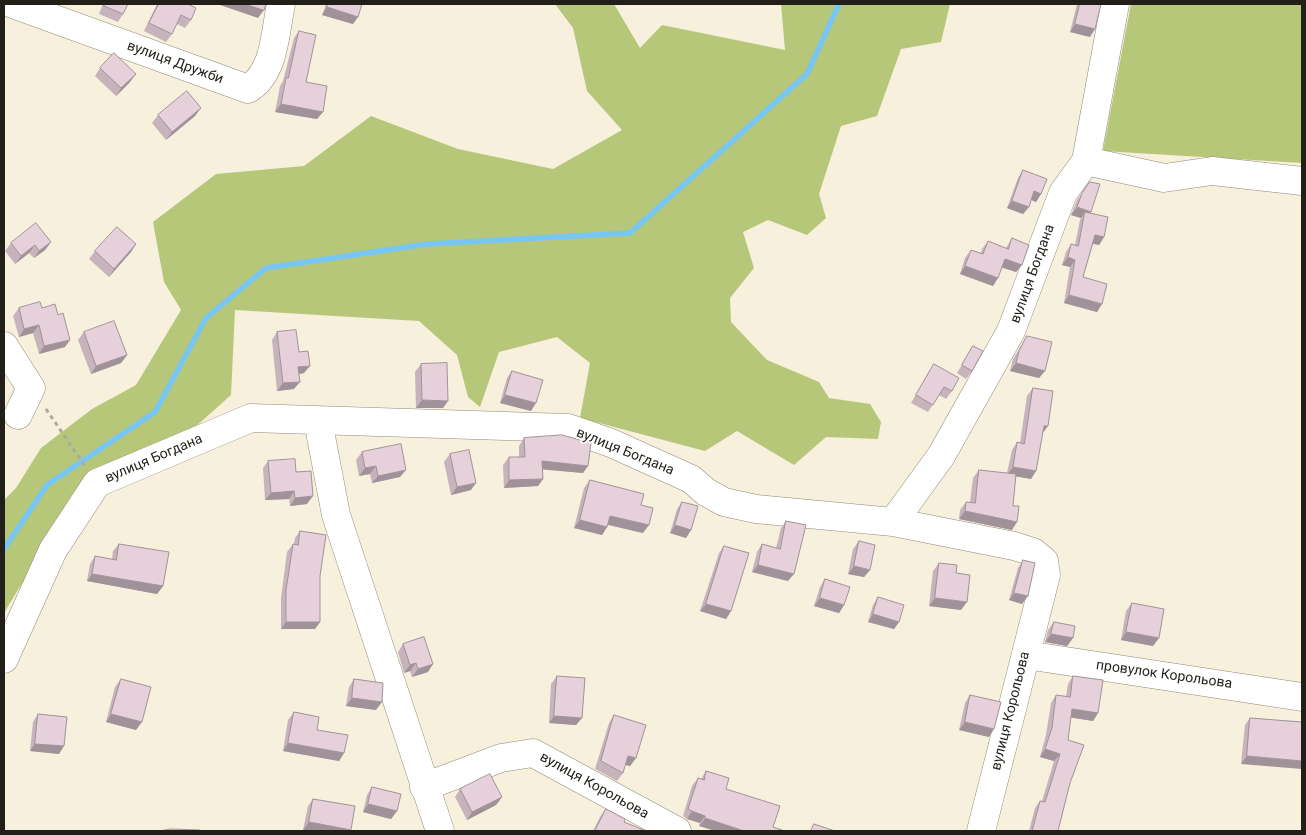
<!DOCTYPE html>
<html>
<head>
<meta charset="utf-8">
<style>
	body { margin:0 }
	#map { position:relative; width:1306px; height:835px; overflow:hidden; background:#f6f0dc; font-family:Roboto,sans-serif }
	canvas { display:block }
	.frame { position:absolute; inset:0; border:5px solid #211f18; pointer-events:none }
</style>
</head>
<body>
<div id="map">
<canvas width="1306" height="835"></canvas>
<div class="frame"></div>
</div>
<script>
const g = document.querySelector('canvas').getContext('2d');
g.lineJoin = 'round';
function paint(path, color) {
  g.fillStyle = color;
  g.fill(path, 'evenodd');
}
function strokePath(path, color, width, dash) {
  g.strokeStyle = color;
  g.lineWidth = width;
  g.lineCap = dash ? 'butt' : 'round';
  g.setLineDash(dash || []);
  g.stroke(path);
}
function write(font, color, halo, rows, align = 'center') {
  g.font = font + ' Roboto,sans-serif';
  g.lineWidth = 4;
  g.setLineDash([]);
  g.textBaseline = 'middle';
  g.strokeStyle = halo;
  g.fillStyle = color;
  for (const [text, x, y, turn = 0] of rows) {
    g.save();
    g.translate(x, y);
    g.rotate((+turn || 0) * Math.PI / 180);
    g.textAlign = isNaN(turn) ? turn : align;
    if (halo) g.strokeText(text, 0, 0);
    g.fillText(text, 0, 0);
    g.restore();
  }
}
paint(new Path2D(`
	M555,4H614L640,48L662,25L785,50L781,4H950L941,42L901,49L877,116L841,126L819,194L826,218L807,235L768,220L743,232L754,268L730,298L731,322L767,360L819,382L829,398L870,404L881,422L878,439L826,437L794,465L737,431L705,451L580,418L590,363L557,337L499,352L480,407L468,397L457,355L419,321L235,310L231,395L193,429L81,486L4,613V500L16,488L41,448L92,409L136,385L181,310L164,282L153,222L216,174L304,166L371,116L458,149L553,169L622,130L587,91L573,28Z
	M1131,4H1302V163L1103,151Z`), '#b7c77a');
strokePath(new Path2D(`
	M4,549L47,485L155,412L206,318L266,268L427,244L630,233L807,74L839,4`), '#77c6f3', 5.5);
const minor = new Path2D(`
	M13,4L248,89C275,73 275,32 281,4
	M1086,161L1164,178L1212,171L1302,181
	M4,346L31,388L18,415
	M318,421L336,515L440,831
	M893,522L941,456L1011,331L1063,193L1086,161L1115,4
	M1026,655L1302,697
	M4,659L53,550L97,483L251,418L568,428L611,443L691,479L706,492L724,502L756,509L893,522L1014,546L1033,552L1044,561L1046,575L981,831
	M424,787L501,758L533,753L677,831`);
strokePath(minor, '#908a78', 29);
strokePath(new Path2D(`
	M46,409L85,466`), '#aea999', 3, [4, 4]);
strokePath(minor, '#fff', 28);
paint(new Path2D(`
	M103,4H128L123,14L118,22L99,14Z
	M157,4H188L191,20L185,28L177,24L172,34L166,42L144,31Z
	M326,4H362L353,24L322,15Z
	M1077,4H1101L1090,37L1070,32Z
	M299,31L306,82L323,112L317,119L275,112L280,86L283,81L294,38Z
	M100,68L130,82L116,96L95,76Z
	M158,115L195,116L166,140L152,123Z
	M1023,170L1041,194L1036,202L1031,200L1029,207L1023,214L1007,208L1018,178Z
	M1090,182V213L1104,237L1099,245L1093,244L1083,277L1102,304L1097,312L1064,303L1070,267L1062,265L1066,252L1071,244L1075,245L1080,220L1081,218L1071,215L1077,200Z
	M1012,238L1022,265L1016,272L1002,267L993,286L960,274L965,258L971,250L981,253L982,249L988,241L1006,248Z
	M51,242L45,250L34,258L29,253L15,264L5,251L11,243Z
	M136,244L131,252L109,277L89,259L95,251Z
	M19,308H42L65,347L39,354L33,333L19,337L13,316Z
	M84,332L127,355L121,363L91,374L78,340Z
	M277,332L299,352L304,373L299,374L294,389L277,391L272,340Z
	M1027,336L1045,371L1039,378L1010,371L1013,359Z
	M973,346L972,371L966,379L957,373Z
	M421,364L448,401L443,408H416L415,372Z
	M934,364L952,391L946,399L939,395L928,412L911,403L929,372Z
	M512,371L531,411L500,403L507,378Z
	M1033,388L1042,434L1036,471L1031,479L1016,476L1013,506L1012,530L959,519L960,510L966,502H970L973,478L979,470L1007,473L1012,450L1017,442L1020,443L1027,396Z
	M524,438L588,466L583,473L543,469V479L538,486L504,488L503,465L509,457H519V446Z
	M362,452L400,477L372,483L370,474L359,476L356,460Z
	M450,454L471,490L451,495L444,462Z
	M268,461L296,472L307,504L290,506L289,499L265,500L263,468Z
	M590,480L641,505L643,533L608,525L607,527L602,535L574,528L584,488Z
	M682,502L691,530L686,538L670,533L677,509Z
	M786,521L788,581L752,572L757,552L762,544L776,548L781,528Z
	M300,531L320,576V622L315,629H281V598L287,552L293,544H294L295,538Z
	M859,541L870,570L864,577L848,574L853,549Z
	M119,544L163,586L157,594L87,581L90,564L95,556L112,559L113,551Z
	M724,546L731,611L726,619L700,611L719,553Z
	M1023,560L1022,604L1009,600L1018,568Z
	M939,563L956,573L961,610L929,606L933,571Z
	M825,579L844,605L839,613L814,606L820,587Z
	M878,597L899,622L894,629L868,622L873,605Z
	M1132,603L1159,638L1153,646L1121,640L1126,611Z
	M1054,622L1073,638L1067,646L1045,642L1048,630Z
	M403,644L428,672L412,677L410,671L404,673L398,652Z
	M557,676L582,718L576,725L549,723L551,684Z
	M1073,676L1098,713L1093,721L1071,717L1068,740L1070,783L1058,831H1029L1035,808L1040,801H1042L1054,761L1040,757L1046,735L1051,703L1056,695L1066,696L1068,684Z
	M121,679L136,730L106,722L115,687Z
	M354,679L376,710L346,706L349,687Z
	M970,695L989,737L959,730L965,703Z
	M294,712L317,730L344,753L339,761L283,751L288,720Z
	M38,714L59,754L30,751L33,722Z
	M614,715L636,758L630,766L625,765L623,773L617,781L595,769L609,723Z
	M1250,718L1302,722L1241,764L1245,725Z
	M706,771L726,789L699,826L700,823L687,819L683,816L692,786L698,778L701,779Z
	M372,787L397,811L391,819L363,812L367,795Z
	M460,789L502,797L496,805L467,820L455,797Z
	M313,799L351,830L350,831H310L303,830L308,806Z
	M606,809L624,822L646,831H593L600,817Z`), '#c6b3bb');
paint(new Path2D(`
	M221,4H245L264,10L258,18L220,5Z
	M327,7L358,17L353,24L322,15Z
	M1075,24L1095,29L1090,37L1070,32Z
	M136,74L130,82L116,96L121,88Z
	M281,104L323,112L317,119L275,112Z
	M201,108L195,116L166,140L172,132Z
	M1034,191L1041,194L1036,202L1029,199Z
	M1012,201L1029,207L1023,214L1007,208Z
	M1077,207L1091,212L1086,219L1085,212L1081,218L1071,215Z
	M1095,235L1104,237L1099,245L1090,243Z
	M51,242L45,250L34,258L39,251Z
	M136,244L131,252L109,277L114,269Z
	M35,245L29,253L15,264L21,256Z
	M1068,257L1075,260L1070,267L1062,265Z
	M1005,259L1022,265L1016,272L1000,267Z
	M965,266L998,278L993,286L960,274Z
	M1069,295L1102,304L1097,312L1064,303Z
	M39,325L33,333L19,337L24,329Z
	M70,340L65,347L39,354L44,346Z
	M127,355L121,363L91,374L96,366Z
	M1016,363L1045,371L1039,378L1010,371Z
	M310,366L304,373L293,375L298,367Z
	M300,382L294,389L277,391L283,383Z
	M505,395L536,403L531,411L500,403Z
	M422,400L448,401L443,408H416Z
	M1044,426H1048L1042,434Z
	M542,461L588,466L583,473L537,469Z
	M376,466L370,474L359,476L365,468Z
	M1013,467L1036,471L1031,479L1007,475Z
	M406,470L400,477L372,483L378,476Z
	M543,479L538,486L504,488L509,480Z
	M476,483L471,490L451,495L457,487Z
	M294,491L289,499L265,500L271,493Z
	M313,496L307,504L290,506L295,498Z
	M965,511L1017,522L1012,530L959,519Z
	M610,516L649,525L643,533L605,524Z
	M580,520L607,527L602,535L574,528Z
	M675,525L691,530L686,538L670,533Z
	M758,565L794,574L788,581L752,572Z
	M854,566L870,570L864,577L848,574Z
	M92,574L163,586L157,594L87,581Z
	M1014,593L1028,596L1022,604L1009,600Z
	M820,598L844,605L839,613L814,606Z
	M935,598L967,602L961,610L929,606Z
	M706,604L731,611L726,619L700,611Z
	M873,614L899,622L894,629L868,622Z
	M286,622H320L315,629H281Z
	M1126,632L1159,638L1153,646L1121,640Z
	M1051,634L1073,638L1067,646L1045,642Z
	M416,663L410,671L404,673L410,665Z
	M433,664L428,672L412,677L418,669Z
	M352,698L382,702L376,710L346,706Z
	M1072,709L1098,713L1093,721L1067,717Z
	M111,714L142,722L136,730L106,722Z
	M554,716L582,718L576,725L549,723Z
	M965,722L994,729L989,737L959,730Z
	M288,743L344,753L339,761L283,751Z
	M35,744L64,746L59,754L30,751Z
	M1045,749L1060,754L1054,761L1040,757Z
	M628,756L636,758L630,766L623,764Z
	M1247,756L1302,761V769L1241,764Z
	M502,797L496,805L467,820L472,812Z
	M368,804L397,811L391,819L363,812Z
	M692,811L705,816L700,823L687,819Z
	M705,818L744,831H715L699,826Z
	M309,822L351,830L350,831H310L303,830Z`), '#a19299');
const building = new Path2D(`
	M105,4H128L123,14L104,6Z
	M159,4H188L196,8L191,20L181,15L172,34L149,23Z
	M245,4H266L264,10Z
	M328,4H362L358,17L327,7Z
	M1080,4H1101L1095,29L1075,24Z
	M299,31L316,35L306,82L327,86L323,112L281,104L286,78H288Z
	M114,53L136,74L121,88L100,68Z
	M187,91L201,108L172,132L158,115Z
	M1023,170L1047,179L1041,194L1034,191L1029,207L1012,201Z
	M1090,182L1100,184L1091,212L1077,207L1082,193Z
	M1085,212L1108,217L1104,237L1095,235L1083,277L1107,284L1102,304L1069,295L1075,260L1068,257L1071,244L1078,246Z
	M36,223L51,242L39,251L35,245L21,256L11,243Z
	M117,227L136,244L114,269L95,251Z
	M1012,238L1029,245L1022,265L1005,259L998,278L965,266L971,250L983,254L988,241L1008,249Z
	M40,302L42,308L55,304L58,315L63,313L70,340L44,346L39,325L24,329L19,308Z
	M114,321L127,355L96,366L84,332Z
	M296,330L299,352L308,351L310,366L298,367L300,382L283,383L277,332Z
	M1027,336L1052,342L1045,371L1016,363L1019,351Z
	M973,346L983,351L972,371L962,365Z
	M447,363L448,401L422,400L421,364Z
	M934,364L959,378L952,391L944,387L933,405L916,395Z
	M512,371L543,380L536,403L505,395Z
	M1033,388L1053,391L1048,426H1044L1036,471L1013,467L1017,442L1024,444Z
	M562,435L591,443L588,466L542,461L543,479L509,480V457H525L524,438Z
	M401,444L406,470L378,476L376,466L365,468L362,452Z
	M469,450L476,483L457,487L450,454Z
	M295,459L296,472L311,471L313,496L295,498L294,491L271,493L268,461Z
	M979,470L1016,474L1013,506H1019L1017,522L965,511L966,502L975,503Z
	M590,480L644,494L641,505L653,508L649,525L610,516L607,527L580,520Z
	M682,502L698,506L691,530L675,525Z
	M786,521L806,525L794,574L758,565L762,544L780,549Z
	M300,531L326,535L320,576V622H286V590L293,544L298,545Z
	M859,541L875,545L870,570L854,566Z
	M119,544L169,552L163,586L92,574L95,556L116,560Z
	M724,546L749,553L731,611L706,604Z
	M1023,560L1035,563L1028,596L1014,593Z
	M939,563L957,565L956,573L970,575L967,602L935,598Z
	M825,579L850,587L844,605L820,598Z
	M878,597L904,605L899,622L873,614Z
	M1132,603L1164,609L1159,638L1126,632Z
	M1054,622L1075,626L1073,638L1051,634Z
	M424,637L433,664L418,669L416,663L410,665L403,644Z
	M557,676L585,678L582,718L554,716Z
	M1073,676L1103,680L1098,713L1072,709L1068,740L1084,745L1070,783L1058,831H1032L1040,801L1045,802L1060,754L1045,749L1052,728L1056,695L1070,697Z
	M121,679L151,687L142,722L111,714Z
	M354,679L383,683L382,702L352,698Z
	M970,695L1001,702L994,729L965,722Z
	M294,712L319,717L317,730L348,735L344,753L288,743Z
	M38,714L67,717L64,746L35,744Z
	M614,715L646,725L636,758L628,756L623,773L601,761Z
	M1250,718L1302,722V761L1247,756Z
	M706,771L729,778L726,789L780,806L773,827L785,831H744L705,818V816L692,811L688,809L698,778L704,780Z
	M490,774L502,797L472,812L460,789Z
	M372,787L401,794L397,811L368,804Z
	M313,799L355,806L351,830L309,822Z
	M606,809L625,819L624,822L646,831H595Z
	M814,824L835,831H811Z
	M171,829L200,830V831H160Z`);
paint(building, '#e6d0da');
strokePath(building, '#a19299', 1);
write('14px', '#211f18', '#fff', [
	["вулиця Дружби",175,63,20],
	["вулиця Богдана",1033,274,-70],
	["вулиця Богдана",625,452,22],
	["вулиця Богдана",154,459,-23],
	["провулок Корольова",1164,675,8],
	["вулиця Корольова",1011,711,-76],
	["вулиця Корольова",594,786,29]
]);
</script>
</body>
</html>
